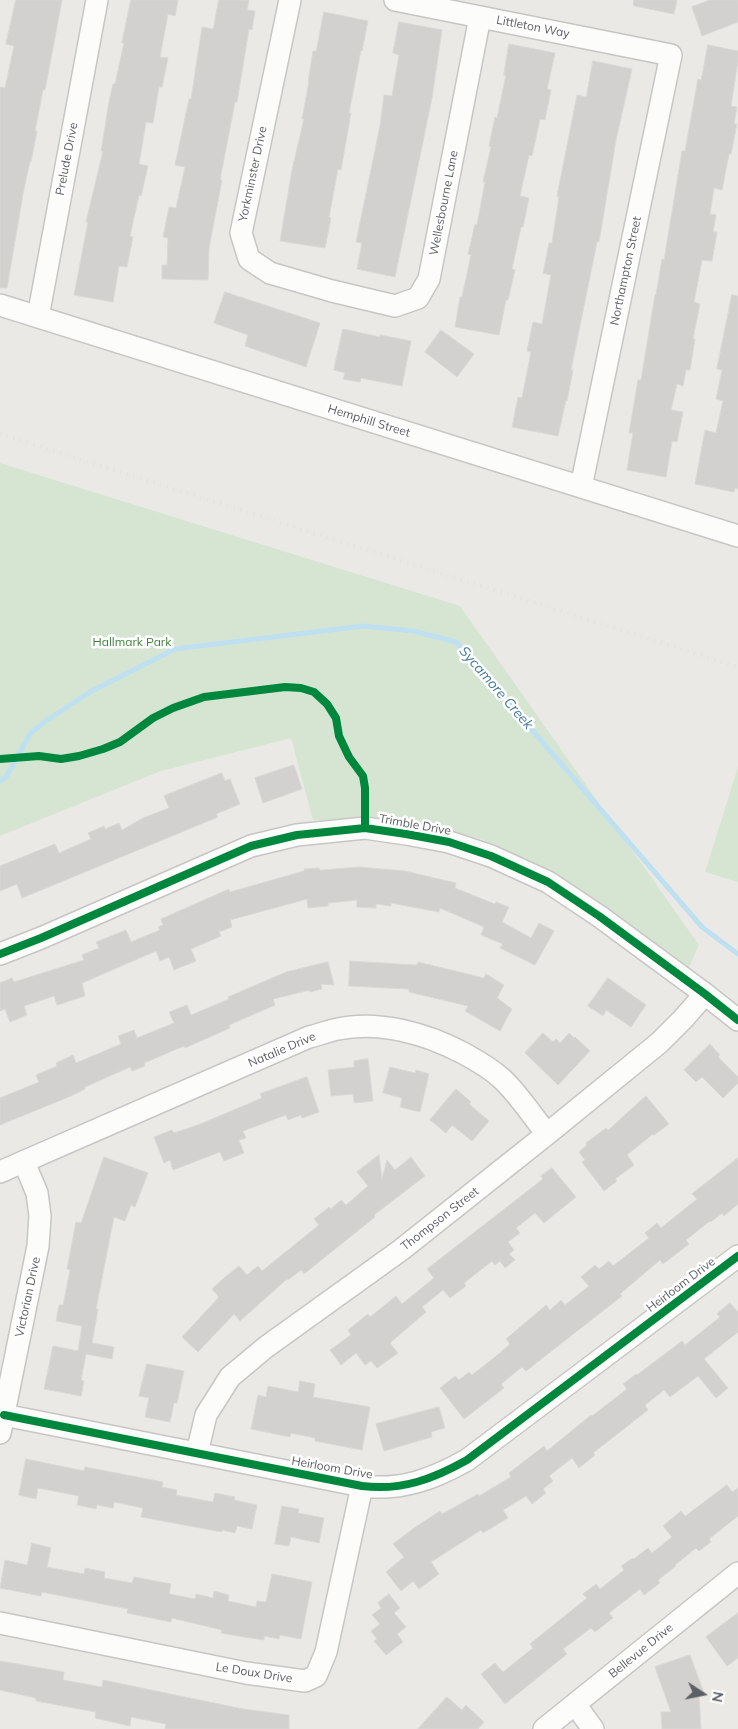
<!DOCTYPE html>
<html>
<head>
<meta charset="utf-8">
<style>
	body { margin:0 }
	#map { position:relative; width:738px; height:1729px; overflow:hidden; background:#ebe9e6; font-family:Mulish,sans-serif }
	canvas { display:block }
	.north { position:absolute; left:678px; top:1669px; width:50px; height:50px; -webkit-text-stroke:4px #fff; paint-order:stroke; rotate:101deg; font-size:14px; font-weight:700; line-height:20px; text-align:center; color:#5c5f63 }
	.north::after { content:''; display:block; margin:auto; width:18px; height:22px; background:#5c5f63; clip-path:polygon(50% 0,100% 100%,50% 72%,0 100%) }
</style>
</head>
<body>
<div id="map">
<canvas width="738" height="1729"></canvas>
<div class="north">N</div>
</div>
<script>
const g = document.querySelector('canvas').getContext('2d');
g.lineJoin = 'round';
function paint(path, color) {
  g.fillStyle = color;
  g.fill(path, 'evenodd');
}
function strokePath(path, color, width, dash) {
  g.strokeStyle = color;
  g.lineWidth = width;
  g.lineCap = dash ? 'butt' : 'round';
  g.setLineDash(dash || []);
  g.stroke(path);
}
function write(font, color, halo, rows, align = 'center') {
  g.font = font + ' Mulish,sans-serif';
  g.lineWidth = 5;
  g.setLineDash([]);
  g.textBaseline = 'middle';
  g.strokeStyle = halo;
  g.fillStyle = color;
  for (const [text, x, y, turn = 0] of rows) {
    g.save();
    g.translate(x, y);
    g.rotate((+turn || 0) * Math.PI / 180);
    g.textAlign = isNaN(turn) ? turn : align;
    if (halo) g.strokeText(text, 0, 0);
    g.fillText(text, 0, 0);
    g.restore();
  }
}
paint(new Path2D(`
	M0,463L460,606L699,945L688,969L586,894L546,870L482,839L437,829L360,820H313L291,738L161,771L0,836Z
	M738,767V882L705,872Z`), '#d6e5d2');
strokePath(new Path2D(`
	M0,781L6,777L30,734L44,722L90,692L175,649L363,626L413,631L456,642L702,927L738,954`), '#bee0f1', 5);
const building = new Path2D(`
	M16,0H62L45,90H43L35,131H37L31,162L30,161L23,194L7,288H0V87L5,88L14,46L6,44Z
	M131,0H178L175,16L168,14L160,57L168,58L162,87H159L153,123L146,122L139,164L148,166L141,196L139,195L130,236L133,237L127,267L119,266L113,302L74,295L88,222H86L103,151H101L109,102L113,84H115L124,43H122Z
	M219,0H249L247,10L255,11L252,30L249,29L237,102H235L220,180H222L209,248L208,280L162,279V265H167L168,238L163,237L169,207L176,208L185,167L175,165L189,99H191L202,27L213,29Z
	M634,0H677L674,14L634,6Z
	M710,0H738V22L702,36L692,7Z
	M324,12L368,21L362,51L361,50L349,113H351L341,170L338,169L329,217L331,218L325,248L280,241L292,170L304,119H302L309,82H308L313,51H316Z
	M399,22L442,30L432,98L395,277L357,269L362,243L356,242L380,126L384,95L392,96L399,55L393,53Z
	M509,44L555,53L547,89L551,90L545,120L540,119L532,156L529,155L520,196L529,198L523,227H521L512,269L515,270L508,300H506L499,335L455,327L460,297H462L471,255L468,254L471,242L475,224L477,225L485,182H483L491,147L489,146L495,117L497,118L506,75H504Z
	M708,45L738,51V61L731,106L737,107L734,124H737L731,154H729L722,190L714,188L710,214L716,215L713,232H717L712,261L702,260L694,302L700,304L693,339H695L690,370H686L683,386L677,384L671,410L683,412L677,442L672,441L666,477L627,470L633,433H629L638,380H641L655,295H656L662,259L664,260L682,151H685L698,79L701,80Z
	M593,61L632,69L616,140L599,242H597L571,370H573L567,401L566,400L558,436L512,427L518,397L522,398L531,352L527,351L533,322L542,324L551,275L543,273L549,243H552L559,197L557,196L577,95L586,97Z
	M225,292L320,323L306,367L245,346L248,335L214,323Z
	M732,295L738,296V489L735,488L734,492L695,484L705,430L716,433L723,401L716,399L722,370L717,369Z
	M343,329L380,337V335L411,341L402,386L361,378L360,382L343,379L345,373L334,370Z
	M441,330L474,354L457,377L425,352Z
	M294,765L302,789L263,803L255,778Z
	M222,773L225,781L230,779L240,804L216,814L218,817L22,898L17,884L0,891V866L55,844L59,853L91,839L88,833L104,826L105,829L119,823L122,830L143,818L169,808L164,796Z
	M359,867L405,871L456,883L455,888L495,904L496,902L509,907L502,922L531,938L539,923L554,931L535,965L500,948L503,944L481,935L484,927L440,908L439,912L391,903V906L376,904V908L357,907V900L328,903V906L308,908L307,899L230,920L232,927L219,932L221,936L191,949L196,961L174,970L169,957L160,961L156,951L82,983L85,996L57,1005L54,996L24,1006L27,1015L10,1022L5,1009L0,1011V983L12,978L14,982L84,960L82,955L99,948L96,942L126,930L131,942L160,930L158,927L163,925L161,919L229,889L230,892L304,871V869L319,868L320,870Z
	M350,961L415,965L418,964V962L484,978L486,974L504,985L497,998L512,1009L500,1031L465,1011L468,1006L409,992V989L349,986Z
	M328,962L334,985L321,984L322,989L310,992V990L273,999L275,1005L229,1025L230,1028L185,1048L184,1046L144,1063L145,1066L132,1071L130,1067L85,1087V1089L71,1096L0,1125V1098L39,1082L36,1075L57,1066L56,1063L73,1055L76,1063L121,1044L118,1036L134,1030L137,1038L174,1023L169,1012L187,1005L191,1015L229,999L228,997L286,972Z
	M608,978L646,1005L631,1027L606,1010L603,1016L588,1006Z
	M543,1033L553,1042L556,1039L560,1043L569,1033L574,1038L575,1037L590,1051L558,1085L525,1053Z
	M710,1044L720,1055L718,1057L738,1077V1083L723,1098L702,1077L696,1082L684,1070Z
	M368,1059L373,1101L354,1103L353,1094L331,1096L328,1070L354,1067V1061Z
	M390,1067L415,1073L416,1070L429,1074L420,1112L400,1107L402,1098L383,1093Z
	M307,1077L319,1112L302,1118L301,1115L288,1120L286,1115L243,1131L246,1138L239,1140L244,1153L224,1161L220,1152L173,1170L170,1160L164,1163L154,1137L172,1130L174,1133L198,1125L262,1098L260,1094Z
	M456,1089L471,1102L469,1104L489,1121L472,1141L452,1125L446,1133L430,1120Z
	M646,1096L669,1124L654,1135L653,1134L627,1155L634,1165L615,1179L617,1181L604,1191L582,1162L585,1160L579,1152L587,1145L586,1143L606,1128L608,1130Z
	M379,1155L382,1179L387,1160L395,1170L411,1157L425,1176L374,1215L375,1217L304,1274L301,1270L288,1280L287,1279L240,1321L234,1314L198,1352L182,1337L219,1297L212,1289L225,1277L239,1266L247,1275L258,1266L262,1271L319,1225L314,1219L329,1207L331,1209L341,1200L346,1205L368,1186L357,1172Z
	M104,1157L148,1173L135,1207L131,1205L125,1221L114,1217L96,1309H98L92,1343L114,1347L112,1359L86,1354L81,1380L84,1381L81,1396L44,1389L53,1346L78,1351L82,1326L56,1321L59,1305H63L70,1270L67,1269L76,1222L81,1223Z
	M738,1158V1204L724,1216L722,1213L711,1222L710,1221L686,1240L689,1244L663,1264L660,1260L620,1294L622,1296L526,1371L522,1367L501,1384L504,1388L464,1419L440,1388L455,1376L459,1380L469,1372L472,1375L495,1357L510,1344L506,1339L546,1305L550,1310L561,1300L565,1305L589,1286L581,1277L595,1265L599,1269L609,1261L613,1266L649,1238L645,1233L657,1223L661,1228L697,1199L692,1194Z
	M552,1168L576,1197L544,1223L535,1213L516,1228L520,1233L508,1242L514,1250L509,1254L515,1260L505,1268L500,1261L495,1265L492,1261L464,1283L466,1286L450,1298L443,1290L422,1307L426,1312L390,1343L398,1353L377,1368L371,1361L365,1365L356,1353L341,1365L330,1350L351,1335L348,1330L368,1314L370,1317L396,1296L402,1304L434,1278L427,1269L543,1179L541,1176Z
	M730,1303L738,1312V1332L704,1359L728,1388L716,1398L698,1376L670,1397L664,1390L645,1405L648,1410L593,1453L595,1455L579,1468L572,1458L549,1476L553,1481L543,1489L546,1493L532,1504L526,1496L503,1510L508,1518L483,1533L481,1530L431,1562L439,1574L419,1589L413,1581L401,1591L386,1572L404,1557L393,1544L414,1528L440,1511L442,1514L478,1494L479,1496L511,1477L509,1473L544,1446L547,1451L591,1415L592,1416L627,1389L623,1384L636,1374L637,1375L682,1341L685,1345L720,1317L717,1314Z
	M147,1364L184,1371L177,1403H174L170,1422L145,1417L149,1398L139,1396Z
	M300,1381L315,1384L313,1397L370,1407L362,1450L315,1441V1438L291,1433L290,1437L251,1429L258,1395L266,1397L268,1386L298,1392Z
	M439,1407L445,1428L431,1432L432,1437L384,1451L376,1424Z
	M26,1459L84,1471L85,1467L163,1482L162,1487L177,1490L176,1495L213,1502L215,1493L235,1497L234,1500L257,1505L252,1529L237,1526L235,1533L222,1530V1532L141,1517L143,1508L114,1502L113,1508L97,1505L96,1509L77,1505L79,1496L38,1488L36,1499L19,1495Z
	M727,1485L732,1492L738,1488V1516L709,1539L711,1542L699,1551L696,1548L675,1565L676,1566L658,1580L660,1583L644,1595L640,1589L609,1613L613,1618L595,1632L591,1628L563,1649L567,1654L505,1704L481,1674L495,1663L503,1672L533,1648L530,1644L587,1598L583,1594L596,1584L600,1589L624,1570L621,1566L633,1558L634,1559L648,1548L652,1553L672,1537L663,1526L681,1511L685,1516Z
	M282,1506L299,1509L298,1513L324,1518L319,1543L291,1537L289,1546L275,1544Z
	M32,1543L51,1548L47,1567L84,1574L85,1568L105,1572L104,1578L132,1583L134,1577L171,1584L169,1594L195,1599L196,1594L213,1598L214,1591L229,1595L228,1601L256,1607L257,1601L266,1602L272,1574L312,1582L301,1639L280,1635L279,1639L264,1636V1640L238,1636L221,1633L222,1630L172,1618L171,1622L127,1613L128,1609L42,1592L41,1596L0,1588L5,1560L27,1565Z
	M389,1594L400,1608L394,1613L406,1627L397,1634L403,1642L386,1655L374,1641L377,1639L371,1631L380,1624L372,1615L381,1608L378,1603Z
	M738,1613V1658L727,1666L706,1637Z
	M690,1655L704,1693L699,1695L701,1729H662L661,1712H671L655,1667Z
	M0,1661L64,1672L63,1680L102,1687L103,1680L243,1709L289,1715V1729H165L166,1724L131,1717L130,1726L95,1718L96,1712L36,1701V1698L0,1690Z
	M447,1697L462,1710L466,1705L484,1722L478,1729H418Z`);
paint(building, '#d2d1cf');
strokePath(building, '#dad8d6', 1);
const minor = new Path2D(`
	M290,0L241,233L249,259L270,273L332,291L395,306L418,298L429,279L480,17
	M395,0L671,55L581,487
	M0,305L738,536
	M38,317L97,0
	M0,954L41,938L251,846L297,835L365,828L406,834L449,842L491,856L548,882L599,916L705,994L738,1020
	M0,1172L309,1037C318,1035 328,1031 338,1029C379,1020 427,1034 463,1053C476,1060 490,1068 501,1078C517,1092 533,1117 547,1134
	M4,1415L362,1486C402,1491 433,1479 467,1460L738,1256
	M0,1433L38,1246L40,1216L37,1193L24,1162
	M197,1453L206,1415L230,1377L266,1347L401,1250L547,1134L659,1043L683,1019L705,994
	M0,1623L246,1673L305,1681L316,1676L326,1652L362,1486
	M575,1704L593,1729
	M544,1729L738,1573`);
strokePath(minor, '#c7c6c6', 24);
strokePath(minor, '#fcfcfb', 21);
strokePath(new Path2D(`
	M0,434L738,667`), '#e2e2e2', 4, [1, 6]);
strokePath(new Path2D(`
	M0,759L39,756L61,759L79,756L103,749L120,742L153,718L173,708L204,697L285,687L301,688L314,692L327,704L336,718L339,736L349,757L363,776L365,788V828
	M0,954L41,938L251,846L297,835L365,828L406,834L449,842L491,856L548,882L599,916L705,994L738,1020
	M4,1415L362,1486C402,1491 433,1479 467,1460L738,1256`), '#00873e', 8);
write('12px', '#5c5f63', '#fff', [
	["Littleton Way",533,27,11],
	["Prelude Drive",67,159,-79],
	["Yorkminster Drive",253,174,-78],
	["Wellesbourne Lane",444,203,-79],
	["Northampton Street",626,271,-78],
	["Hemphill Street",369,421,17],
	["Trimble Drive",415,825,10],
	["Natalie Drive",282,1050,-23],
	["Thompson Street",440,1219,-38],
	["Heirloom Drive",681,1285,-37],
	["Victorian Drive",28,1297,-78],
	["Heirloom Drive",332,1468,10],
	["Bellevue Drive",641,1651,-39],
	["Le Doux Drive",254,1673,9]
]);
write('12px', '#41803d', '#fff', [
	["Hallmark Park",132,642]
]);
write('italic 14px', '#477a9e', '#fff', [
	["Sycamore Creek",496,688,49]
]);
</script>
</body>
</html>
